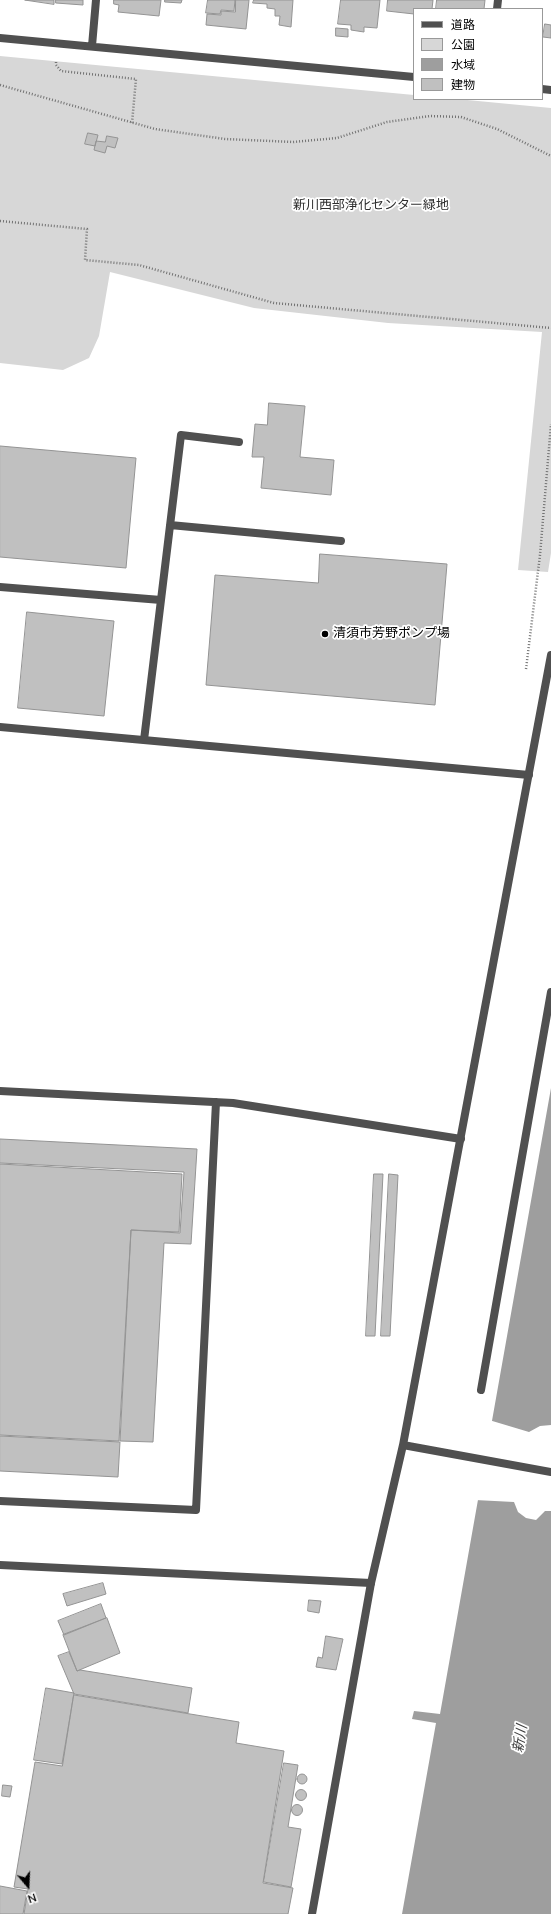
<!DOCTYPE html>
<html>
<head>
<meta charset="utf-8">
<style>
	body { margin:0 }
	#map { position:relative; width:551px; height:1914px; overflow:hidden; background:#fff; font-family:"Nunito Sans","Noto Sans JP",sans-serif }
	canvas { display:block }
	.legend { position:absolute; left:413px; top:8px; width:130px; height:92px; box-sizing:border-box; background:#fff; border:1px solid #999; margin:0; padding:5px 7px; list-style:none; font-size:12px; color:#000 }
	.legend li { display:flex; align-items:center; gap:8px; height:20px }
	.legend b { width:20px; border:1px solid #999 }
	.north { position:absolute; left:8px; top:1866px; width:40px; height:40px; -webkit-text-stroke:3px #fff; paint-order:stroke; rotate:161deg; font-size:11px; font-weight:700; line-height:16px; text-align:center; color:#000 }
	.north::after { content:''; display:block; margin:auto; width:14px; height:18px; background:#000; clip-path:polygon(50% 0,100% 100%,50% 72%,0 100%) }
</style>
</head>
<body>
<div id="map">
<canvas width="551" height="1914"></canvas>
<ul class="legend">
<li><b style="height:5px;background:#505050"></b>道路</li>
<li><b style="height:11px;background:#d7d7d7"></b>公園</li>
<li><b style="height:11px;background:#9e9e9e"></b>水域</li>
<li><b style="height:11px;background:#c0c0c0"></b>建物</li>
</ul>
<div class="north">N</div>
</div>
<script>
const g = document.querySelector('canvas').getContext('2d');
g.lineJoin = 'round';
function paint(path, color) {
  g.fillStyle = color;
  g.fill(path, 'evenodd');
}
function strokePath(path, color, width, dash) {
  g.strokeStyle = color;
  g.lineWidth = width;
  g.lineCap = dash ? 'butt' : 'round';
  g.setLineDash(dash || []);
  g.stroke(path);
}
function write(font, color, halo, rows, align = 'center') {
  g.font = font + ' "Nunito Sans","Noto Sans JP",sans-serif';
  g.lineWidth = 3.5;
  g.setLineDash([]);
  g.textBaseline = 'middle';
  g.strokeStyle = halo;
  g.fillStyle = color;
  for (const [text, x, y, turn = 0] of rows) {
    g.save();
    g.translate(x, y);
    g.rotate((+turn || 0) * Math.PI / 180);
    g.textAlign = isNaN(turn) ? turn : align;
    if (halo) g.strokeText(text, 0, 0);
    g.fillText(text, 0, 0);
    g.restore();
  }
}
paint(new Path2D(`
	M0,56L414,95V99H457L551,108V553L548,572L518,570L542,332L388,323L254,308L110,272L99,336L89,358L63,370L0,363Z`), '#d7d7d7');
paint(new Path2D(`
	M551,1088V1914H402L436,1723L412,1719L414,1711L440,1714Z`), '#9e9e9e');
paint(new Path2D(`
	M489,1420L529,1432L540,1426L551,1425V1511H545L536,1520L526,1518L518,1512L514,1502L475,1500Z`), '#fff');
const building = new Path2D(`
	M25,0H54V4Z
	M56,0H83V5L56,3Z
	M114,0H161L159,16L118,12L119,5L114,4Z
	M165,0H182L181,3L165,2Z
	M208,0H235L234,11L221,10L220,14L206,13Z
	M236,0H249L246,29L206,25L207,14L221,15V11L235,12Z
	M254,0H293L291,27L279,25L280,16H275V9L267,8V4L253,3Z
	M341,0H380L377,28L364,27V32L351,30V25L338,24Z
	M388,0H433L432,9H414V14L387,11Z
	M437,0H485L484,9H436Z
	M545,24L551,25V38L543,37Z
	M336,28L348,29V37L336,36Z
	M88,133L98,135L95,146L85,144Z
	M107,136L118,138L115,148L107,146L105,153L94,150L96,141L105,142Z
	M269,403L305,406L300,457L334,460L331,495L261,488L264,457H252L255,424L267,425Z
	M0,446L136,458L126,568L0,557Z
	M320,554L447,564L435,705L206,685L215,575L318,583Z
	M27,612L114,621L104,716L18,708Z
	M0,1139L197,1149L191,1244L164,1243L153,1442L120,1441L131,1230L180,1233L184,1172L0,1163Z
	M0,1164L182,1174L179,1232L131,1230L119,1441L0,1435Z
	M374,1174H383L375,1336H366Z
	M389,1174L398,1175L390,1336H381Z
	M0,1436L120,1442L118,1477L0,1471Z
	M103,1583L106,1594L67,1606L63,1594Z
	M309,1600L321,1601L319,1613L308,1611Z
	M101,1604L106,1618L64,1635L58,1621Z
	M107,1618L120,1653L77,1671L63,1635Z
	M326,1636L343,1639L336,1670L316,1667L318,1657L322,1658Z
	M69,1652L77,1671L80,1670L192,1688L188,1713L74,1694L58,1656Z
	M46,1688L74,1693L62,1764L34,1760Z
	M74,1695L239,1722L236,1743L284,1751L263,1883L293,1888L288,1914H24L28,1889L14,1887L35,1762L62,1766Z
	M284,1763L298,1765L288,1827L301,1829L291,1887L264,1882Z
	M297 1779a5 5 0 1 1 10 0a5 5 0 1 1-10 0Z
	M3,1785L12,1786L10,1797L2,1796Z
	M295.5 1795a5.5 5.5 0 1 1 11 0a5.5 5.5 0 1 1-11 0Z
	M291.5 1810a5.5 5.5 0 1 1 11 0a5.5 5.5 0 1 1-11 0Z
	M0,1886L27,1891L23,1914H0Z`);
paint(building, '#c0c0c0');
strokePath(building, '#949494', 1);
strokePath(new Path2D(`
	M56,62V65L61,71L136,79L132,123
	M0,85L155,129L225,139L293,142L337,138L387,122L430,116L461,117L497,129L551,156
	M0,221L87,229L85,260L139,265L274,303L551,328
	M526,669L540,555L551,424`), '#727272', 2.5, [1, 2]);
strokePath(new Path2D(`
	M170,525L341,541
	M0,587L161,600
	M0,727L529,775
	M144,740L181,435L239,442
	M0,1091L233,1103L461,1139
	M481,1390L551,992
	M0,1501L196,1510L216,1102
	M0,1565L371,1583`), '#505050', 8);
strokePath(new Path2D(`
	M497,9L498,0
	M0,38L414,77
	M92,46L96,0
	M542,89L551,90
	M403,1445L551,1472
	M312,1914L371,1583L403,1445L551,655`), '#505050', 8);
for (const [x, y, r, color] of [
	[325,634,4,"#000"]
]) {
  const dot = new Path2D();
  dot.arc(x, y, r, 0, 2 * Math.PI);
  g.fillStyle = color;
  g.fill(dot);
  strokePath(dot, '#fff', 1.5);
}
write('13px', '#2e2e2e', '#fff', [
	["新川西部浄化センター緑地",371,206]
]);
write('13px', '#000', '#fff', [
	["清須市芳野ポンプ場",333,634]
], 'left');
write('italic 14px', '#3f3f3f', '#fff', [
	["新川",521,1739,-80]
]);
</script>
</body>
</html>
